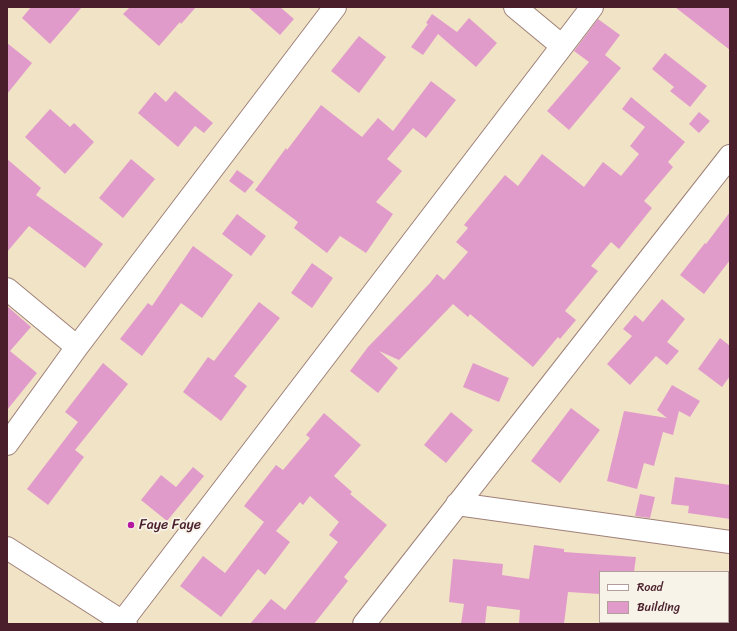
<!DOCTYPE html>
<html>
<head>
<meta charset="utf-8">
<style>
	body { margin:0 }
	#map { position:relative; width:737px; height:631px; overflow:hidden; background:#f1e3c6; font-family:Sriracha,sans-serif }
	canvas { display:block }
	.frame { position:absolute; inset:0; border:8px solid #4a1f2b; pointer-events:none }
	.legend { position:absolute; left:599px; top:571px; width:130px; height:52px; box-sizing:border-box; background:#f7f3e8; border:1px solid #b29e9c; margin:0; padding:5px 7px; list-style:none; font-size:12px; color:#4a1f2b }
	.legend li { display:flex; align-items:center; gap:8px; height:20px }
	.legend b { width:20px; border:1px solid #b29e9c }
</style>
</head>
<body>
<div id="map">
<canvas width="737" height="631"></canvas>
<div class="frame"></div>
<ul class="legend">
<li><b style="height:5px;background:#fff"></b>Road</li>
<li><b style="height:11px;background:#e19bca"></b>Building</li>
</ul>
</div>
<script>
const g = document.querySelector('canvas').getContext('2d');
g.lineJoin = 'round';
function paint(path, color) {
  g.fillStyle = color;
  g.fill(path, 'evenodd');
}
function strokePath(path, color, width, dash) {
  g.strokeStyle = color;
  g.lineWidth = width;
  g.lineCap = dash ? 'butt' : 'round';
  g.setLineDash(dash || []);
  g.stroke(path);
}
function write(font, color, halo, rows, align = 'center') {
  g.font = font + ' Sriracha,sans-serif';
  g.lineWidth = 3.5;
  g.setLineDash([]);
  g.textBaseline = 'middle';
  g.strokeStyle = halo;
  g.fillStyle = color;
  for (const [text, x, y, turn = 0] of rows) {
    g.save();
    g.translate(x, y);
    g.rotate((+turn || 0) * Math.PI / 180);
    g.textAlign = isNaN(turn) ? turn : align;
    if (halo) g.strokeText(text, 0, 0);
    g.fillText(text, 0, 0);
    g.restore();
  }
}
paint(new Path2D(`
	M31,7H82L50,44L22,18Z
	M130,7H196L181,24L180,22L159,46L123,14Z
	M248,7H280L294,19L280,35Z
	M675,7H730V50Z
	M432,14L457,32L469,18L497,43L476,67L438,34L423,55L411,47L428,24L426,23Z
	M598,19L620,35L605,55L621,68L569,130L547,111L589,62L574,51Z
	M359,36L386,57L359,93L331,71Z
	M7,43L32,63L7,94Z
	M665,53L707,86L690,107L670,91L674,87L652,69Z
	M431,81L456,100L426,138L413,128L387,159L402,171L376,202L393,214L366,253L340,236L327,253L294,228L298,222L255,190L286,148L287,150L321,105L362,137L378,118L393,131Z
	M175,91L213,123L204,133L195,126L178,147L138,113L155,92L166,102Z
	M631,97L685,142L668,162L673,167L644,201L652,208L619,249L611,242L591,266L598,271L565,311L576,320L560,339L558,337L533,367L470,314L468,317L453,304L399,360L379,351L398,368L378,393L350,371L368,347L430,283L437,274L444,280L468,252L456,242L468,228L464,225L505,175L518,186L542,154L584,187L603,162L621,176L639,154L630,146L645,127L622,109Z
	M50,109L70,127L74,123L94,142L65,174L25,137Z
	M699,112L710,121L699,133L689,124Z
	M7,159L41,188L36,195L103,244L85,268L29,226L7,252Z
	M131,159L155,179L123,218L99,198Z
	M237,170L254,182L245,193L229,181Z
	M730,212V260L704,294L680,275L705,243L706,244Z
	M237,214L266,236L251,256L222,234Z
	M193,246L233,275L202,318L181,303L142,356L120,339L148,303L152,306Z
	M312,263L333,278L312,308L291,293Z
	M662,299L685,319L667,342L679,351L667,365L656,356L630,385L607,364L632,336L623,329L635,315L643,322Z
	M259,302L280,318L234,376L247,386L221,421L183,392L208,357L214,361Z
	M7,306L31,327L10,351L37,373L7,410Z
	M720,338L730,346V376L722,387L698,369Z
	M103,363L128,384L75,450L84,457L48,505L27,489L78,422L65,412Z
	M473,363L509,378L499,402L463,387Z
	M672,385L700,401L690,417L679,411L673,435L663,432L654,466L644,463L637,489L607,481L624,411L667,418L657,410Z
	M571,408L600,430L560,483L531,461Z
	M451,412L473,430L446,463L424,445Z
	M324,413L361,445L334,476L352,492L350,494L387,525L344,577L348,581L314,624H250L271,599L285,610L338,542L329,535L339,522L310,496L303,505L300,502L276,531L290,542L265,575L258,569L221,617L180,586L203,556L225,573L264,522L244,506L276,465L283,470L310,438L306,435Z
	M193,467L204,476L167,521L141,500L161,475L176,487Z
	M675,477L730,485V519L688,513L689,506L671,504Z
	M640,494L655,497L650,518L635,516Z
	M534,545L564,549V552L636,557L634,572H600V594L568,592L564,624H519L520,610L487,606L485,624H461L464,604L449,602L453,559L503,564L502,575L529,579Z`), '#e19bca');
const minor = new Path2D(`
	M515,7L562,46
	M7,289L77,347
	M7,444L77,347L335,7
	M457,504L730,542
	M7,548L126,624
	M122,622L592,7
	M364,624L730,156`);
strokePath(minor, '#9e8178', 24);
strokePath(minor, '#fff', 22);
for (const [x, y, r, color] of [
	[131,525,4,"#b5179e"]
]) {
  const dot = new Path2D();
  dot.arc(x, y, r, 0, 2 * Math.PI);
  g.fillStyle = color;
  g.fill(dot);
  strokePath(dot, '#f7f3e8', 1.5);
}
write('14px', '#4a1f2b', '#f7f3e8', [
	["Faye Faye",139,525]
], 'left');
</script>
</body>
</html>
